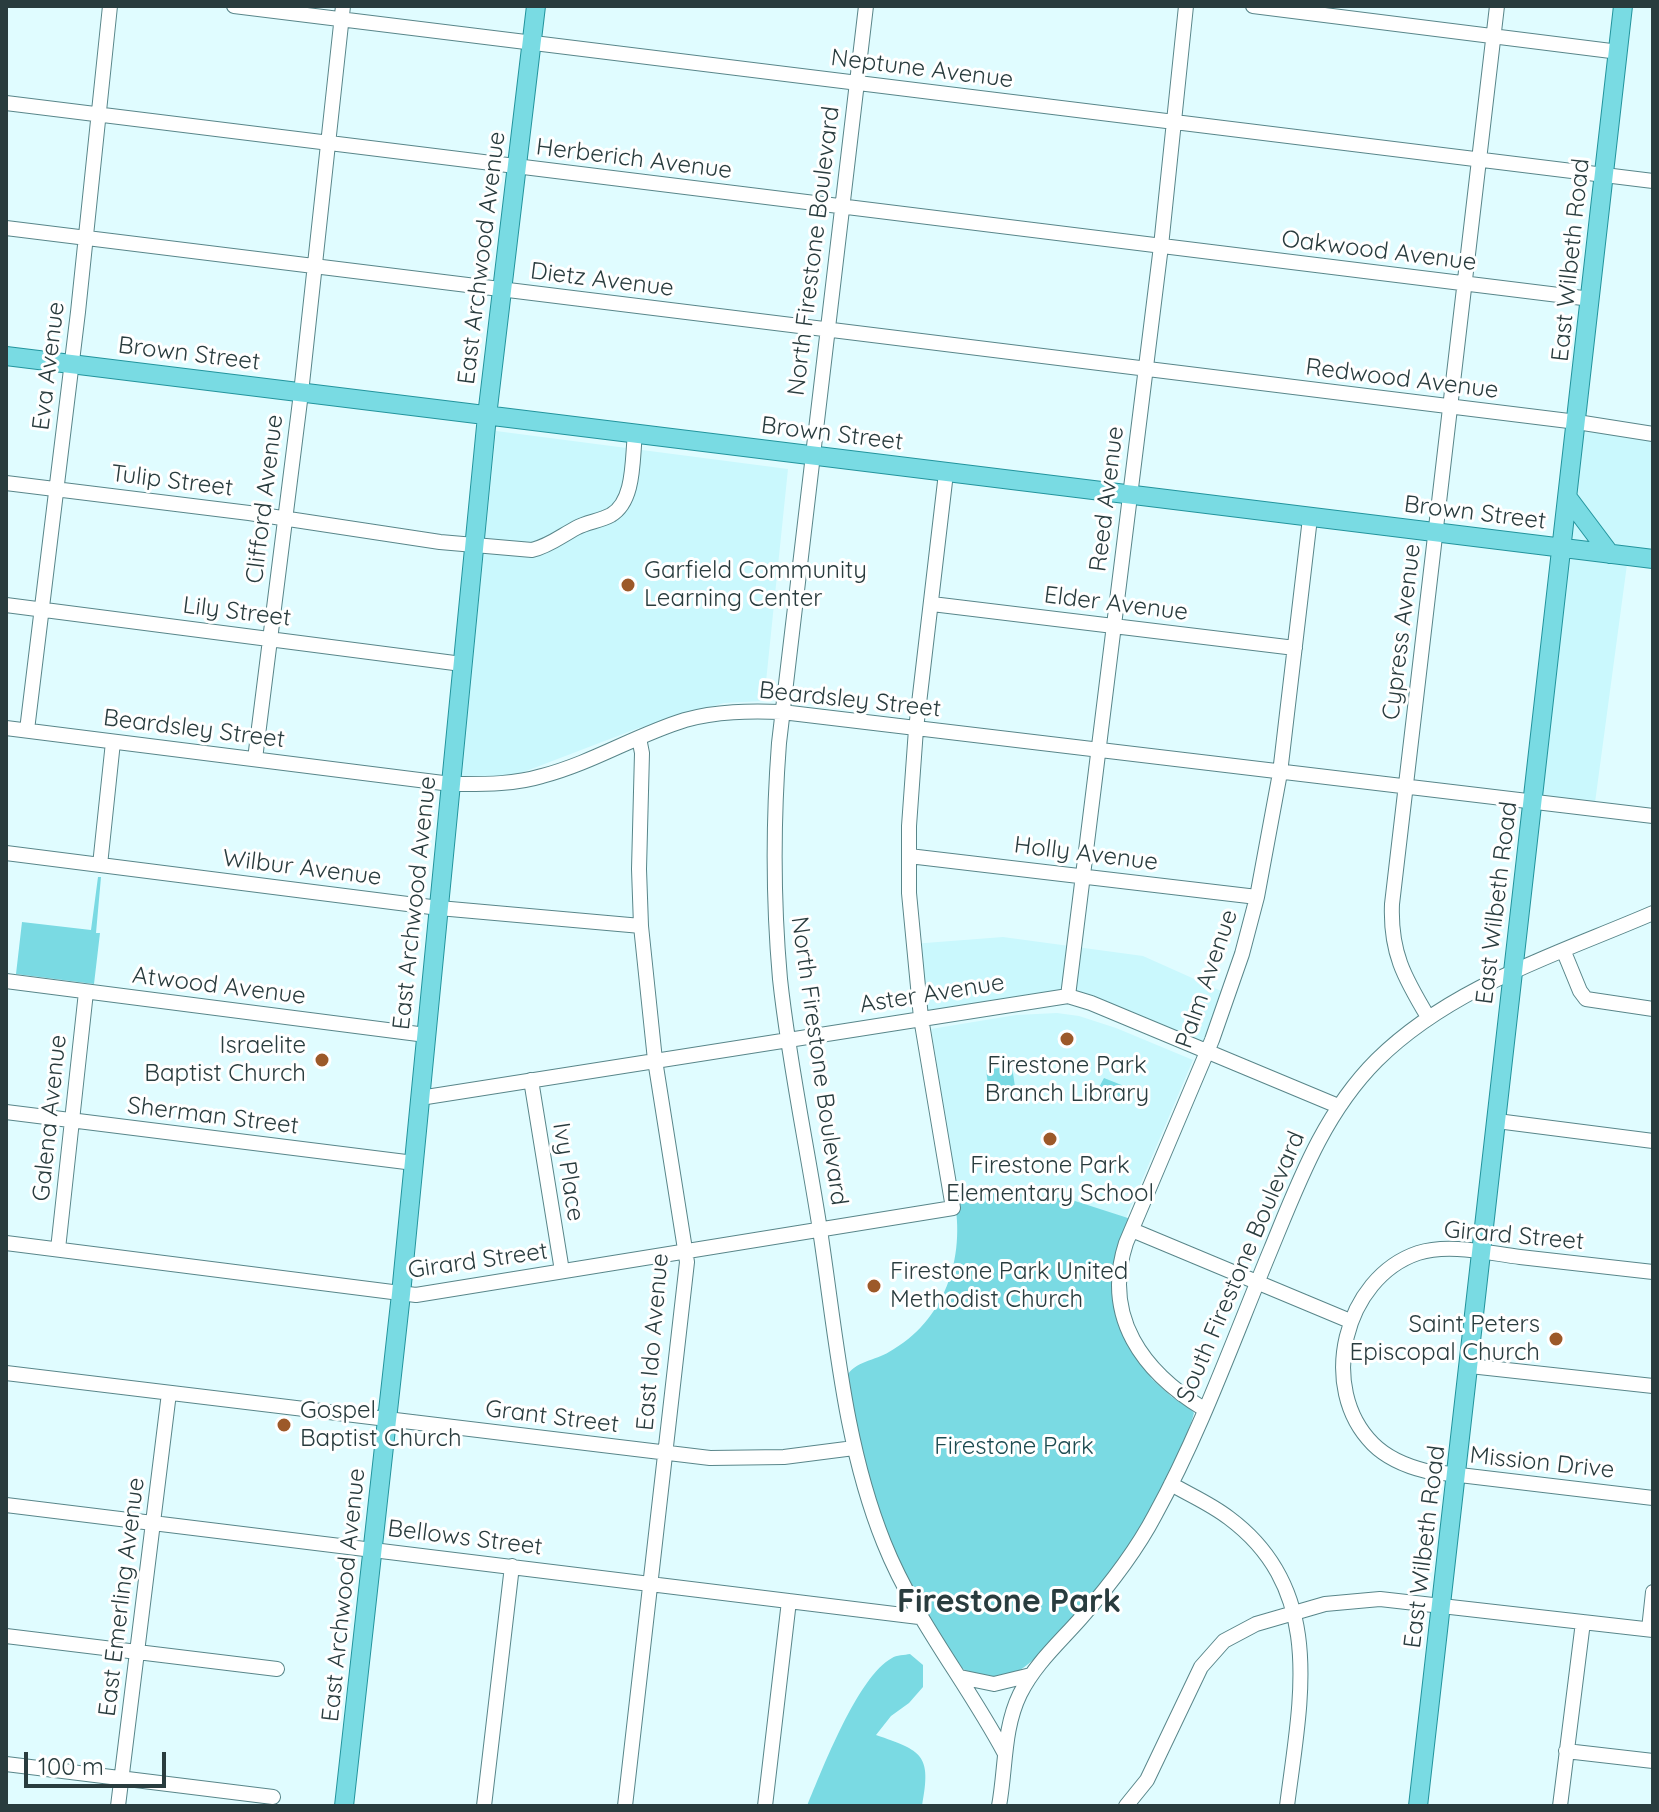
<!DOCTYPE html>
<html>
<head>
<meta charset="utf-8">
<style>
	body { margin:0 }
	#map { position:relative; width:1659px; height:1812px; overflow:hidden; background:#e0fcff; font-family:Quicksand,sans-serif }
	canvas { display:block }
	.frame { position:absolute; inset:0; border:8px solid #293c3e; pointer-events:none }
	.scale { position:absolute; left:24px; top:1752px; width:142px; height:36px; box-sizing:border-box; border:4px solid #293c3e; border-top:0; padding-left:10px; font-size:24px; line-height:28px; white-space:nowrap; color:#293c3e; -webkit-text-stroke:6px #fff; paint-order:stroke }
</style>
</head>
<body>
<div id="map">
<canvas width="1659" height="1812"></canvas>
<div class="frame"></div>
<div class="scale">100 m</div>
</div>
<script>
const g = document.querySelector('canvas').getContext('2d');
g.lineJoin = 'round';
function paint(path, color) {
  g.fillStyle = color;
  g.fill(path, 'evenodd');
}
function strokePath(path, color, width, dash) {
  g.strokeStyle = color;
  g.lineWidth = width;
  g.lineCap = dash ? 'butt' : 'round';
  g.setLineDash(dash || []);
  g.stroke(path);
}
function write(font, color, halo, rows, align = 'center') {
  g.font = font + ' Quicksand,sans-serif';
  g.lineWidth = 6;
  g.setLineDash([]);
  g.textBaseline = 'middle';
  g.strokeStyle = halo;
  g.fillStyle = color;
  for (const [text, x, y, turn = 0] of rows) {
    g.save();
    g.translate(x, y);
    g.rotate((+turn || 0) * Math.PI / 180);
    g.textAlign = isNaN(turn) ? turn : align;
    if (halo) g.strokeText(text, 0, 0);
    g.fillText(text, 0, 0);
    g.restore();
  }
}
paint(new Path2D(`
	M1577,422L1653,434V560L1628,557L1594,810L1533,803Z
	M496,431L788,469L764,701L724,703L636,729L513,776H461Z
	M1003,937L1143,956L1228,994L1207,1052L1068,996L921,1018L912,944Z
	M1057,1013L1079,1016L1116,1028L1193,1060L1126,1218L1031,1194L993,1193L958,1199L931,1029L1016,1015Z`), '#caf8fd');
paint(new Path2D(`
	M98,877H101L96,933H100L94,984L16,974L22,922L91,930Z
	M1012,1066L1015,1087L989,1091L986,1070Z
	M1104,1078L1129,1088L1122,1104L1096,1093Z
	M998,1193L1031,1194L1072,1200L1131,1219L1121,1242L1129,1346L1152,1379L1172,1397L1191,1409L1194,1413C1190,1429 1182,1444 1176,1458C1146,1526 1105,1585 1054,1638C1044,1648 1035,1660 1023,1668C1008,1679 981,1680 965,1670C947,1659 934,1630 924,1611C911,1586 896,1561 885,1535C865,1485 857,1429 847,1376C854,1362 876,1360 889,1352C945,1321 966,1258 954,1197Z
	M910,1654L923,1665V1687L909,1703L891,1716L876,1735C922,1751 932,1754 922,1806H807C822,1770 858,1676 892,1658C896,1655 905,1655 910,1654Z`), '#7adae3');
const minor = new Path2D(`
	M234,6L1653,181
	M866,6L779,743C773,822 773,900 780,979C789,1063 807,1146 820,1230C836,1335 844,1444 884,1543C914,1618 966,1681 1004,1752
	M1253,6L1619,52
	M6,103L1591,299
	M6,228L1577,422L1653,434
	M6,483L249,513L440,542L532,550C549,546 561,536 576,528C587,522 600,521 611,515C635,501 632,459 635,434
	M932,604L1295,648
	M6,605L462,664
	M6,728L451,784C482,784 512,785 542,776C592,763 636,735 685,720C717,711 749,711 782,712L1653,816
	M27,730L78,312L110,6
	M255,759L301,393L343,6
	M6,853L439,908L641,926
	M909,856L1257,897
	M100,865L113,742
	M1564,952L1580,991L1586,999L1653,1009
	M6,981L426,1035
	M1068,996L1161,246L1186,6
	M1428,1017C1404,977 1390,952 1392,904L1497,6
	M531,1080L562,1271
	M420,1098L1068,996L1091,1003L1338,1106
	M6,1112L414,1163
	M1497,1121L1653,1141
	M1132,1230L1350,1321
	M6,1243L416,1295L953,1208L921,1018L909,893V826L916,729L946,473
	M58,1249L86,992
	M1653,1272C1609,1267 1565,1262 1520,1257C1488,1253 1449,1243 1418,1253C1344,1278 1317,1388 1373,1444C1388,1459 1406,1466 1426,1471L1653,1498
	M1470,1366L1653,1386
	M6,1373L710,1458L784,1457L854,1448
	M1204,1409C1143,1372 1102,1317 1126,1243L1212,1040L1242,954L1257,897L1280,773L1310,518
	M1171,1484C1190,1495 1211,1504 1229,1518C1327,1591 1300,1702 1287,1806
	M6,1505L919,1617
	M1649,1629L1653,1592
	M6,1636L277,1669
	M960,1677L994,1684L1031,1675
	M1566,1751L1653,1761
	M6,1764L273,1797
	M118,1806L169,1393
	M484,1806L512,1566
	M625,1806L687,1262L655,1060L641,926L639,869L642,753L639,738
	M765,1806L789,1601
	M999,1806C1006,1768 1003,1729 1020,1694C1035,1664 1059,1643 1081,1618C1109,1586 1135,1553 1155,1515C1201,1431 1234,1338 1271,1249C1299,1181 1324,1113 1377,1060C1452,986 1558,954 1653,913
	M1126,1806L1147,1780L1201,1667L1224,1641L1256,1624L1325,1604L1380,1599L1653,1630
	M1560,1806L1583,1622`);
const major = new Path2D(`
	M6,356L1653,559
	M1568,498L1610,554
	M344,1806L401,1294L487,416L536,6
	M1418,1806L1623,6`);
strokePath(minor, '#59868a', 16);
strokePath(major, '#23949d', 20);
strokePath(minor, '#fff', 14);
strokePath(major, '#79dbe3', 18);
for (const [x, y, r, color] of [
	[628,585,8,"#9c5929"],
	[1067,1039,8,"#9c5929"],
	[322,1060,8,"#9c5929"],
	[1050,1139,8,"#9c5929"],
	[874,1286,8,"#9c5929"],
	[1556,1339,8,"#9c5929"],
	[284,1425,8,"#9c5929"]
]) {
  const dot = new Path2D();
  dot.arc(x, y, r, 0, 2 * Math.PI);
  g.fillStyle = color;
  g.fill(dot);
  strokePath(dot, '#fff', 3);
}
write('24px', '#293c3e', '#fff', [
	["Neptune Avenue",922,69,7],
	["Herberich Avenue",634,159,7],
	["North Firestone Boulevard",814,251,-83],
	["Oakwood Avenue",1379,251,7],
	["East Archwood Avenue",482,258,-83],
	["East Wilbeth Road",1571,260,-84],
	["Dietz Avenue",602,280,7],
	["Brown Street",189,354,7],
	["Eva Avenue",49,366,-83],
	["Redwood Avenue",1402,379,7],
	["Brown Street",832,434,7],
	["Tulip Street",172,481,7],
	["Clifford Avenue",265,499,-83],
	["Reed Avenue",1107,499,-83],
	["Brown Street",1475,513,7],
	["Elder Avenue",1116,604,7],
	["Lily Street",237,612,7],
	["Cypress Avenue",1402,632,-83],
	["Beardsley Street",850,700,6],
	["Beardsley Street",194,729,7],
	["Holly Avenue",1086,854,7],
	["Wilbur Avenue",302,868,7],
	["East Archwood Avenue",415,903,-84],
	["East Wilbeth Road",1497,903,-83],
	["Palm Avenue",1207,979,-71],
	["Atwood Avenue",219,986,7],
	["Aster Avenue",932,994,-9],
	["North Firestone Boulevard",819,1061,82],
	["Sherman Street",213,1116,7],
	["Galena Avenue",50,1118,-84],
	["Ivy Place",568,1172,81],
	["Girard Street",1514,1236,5],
	["Girard Street",478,1261,-8],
	["South Firestone Boulevard",1241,1267,-67],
	["East Ido Avenue",653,1342,-85],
	["Grant Street",552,1417,7],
	["Mission Drive",1542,1463,6],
	["Bellows Street",465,1538,7],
	["East Wilbeth Road",1425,1547,-83],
	["East Archwood Avenue",344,1595,-84],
	["East Emerling Avenue",122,1597,-83]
]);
write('24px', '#293c3e', '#fff', [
	["Garfield Community",644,571],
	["Learning Center",644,599],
	["Israelite",306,1046,"right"],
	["Baptist Church",306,1074,"right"],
	["Firestone Park",1067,1066,"center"],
	["Branch Library",1067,1094,"center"],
	["Firestone Park",1050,1166,"center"],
	["Elementary School",1050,1194,"center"],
	["Firestone Park United",890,1272],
	["Methodist Church",890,1300],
	["Saint Peters",1540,1325,"right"],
	["Episcopal Church",1540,1353,"right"],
	["Gospel",300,1411],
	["Baptist Church",300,1439]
], 'left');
write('24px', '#1c4b50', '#fff', [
	["Firestone Park",1014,1447]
]);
write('bold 32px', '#293c3e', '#fff', [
	["Firestone Park",1009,1602]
]);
</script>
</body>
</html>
